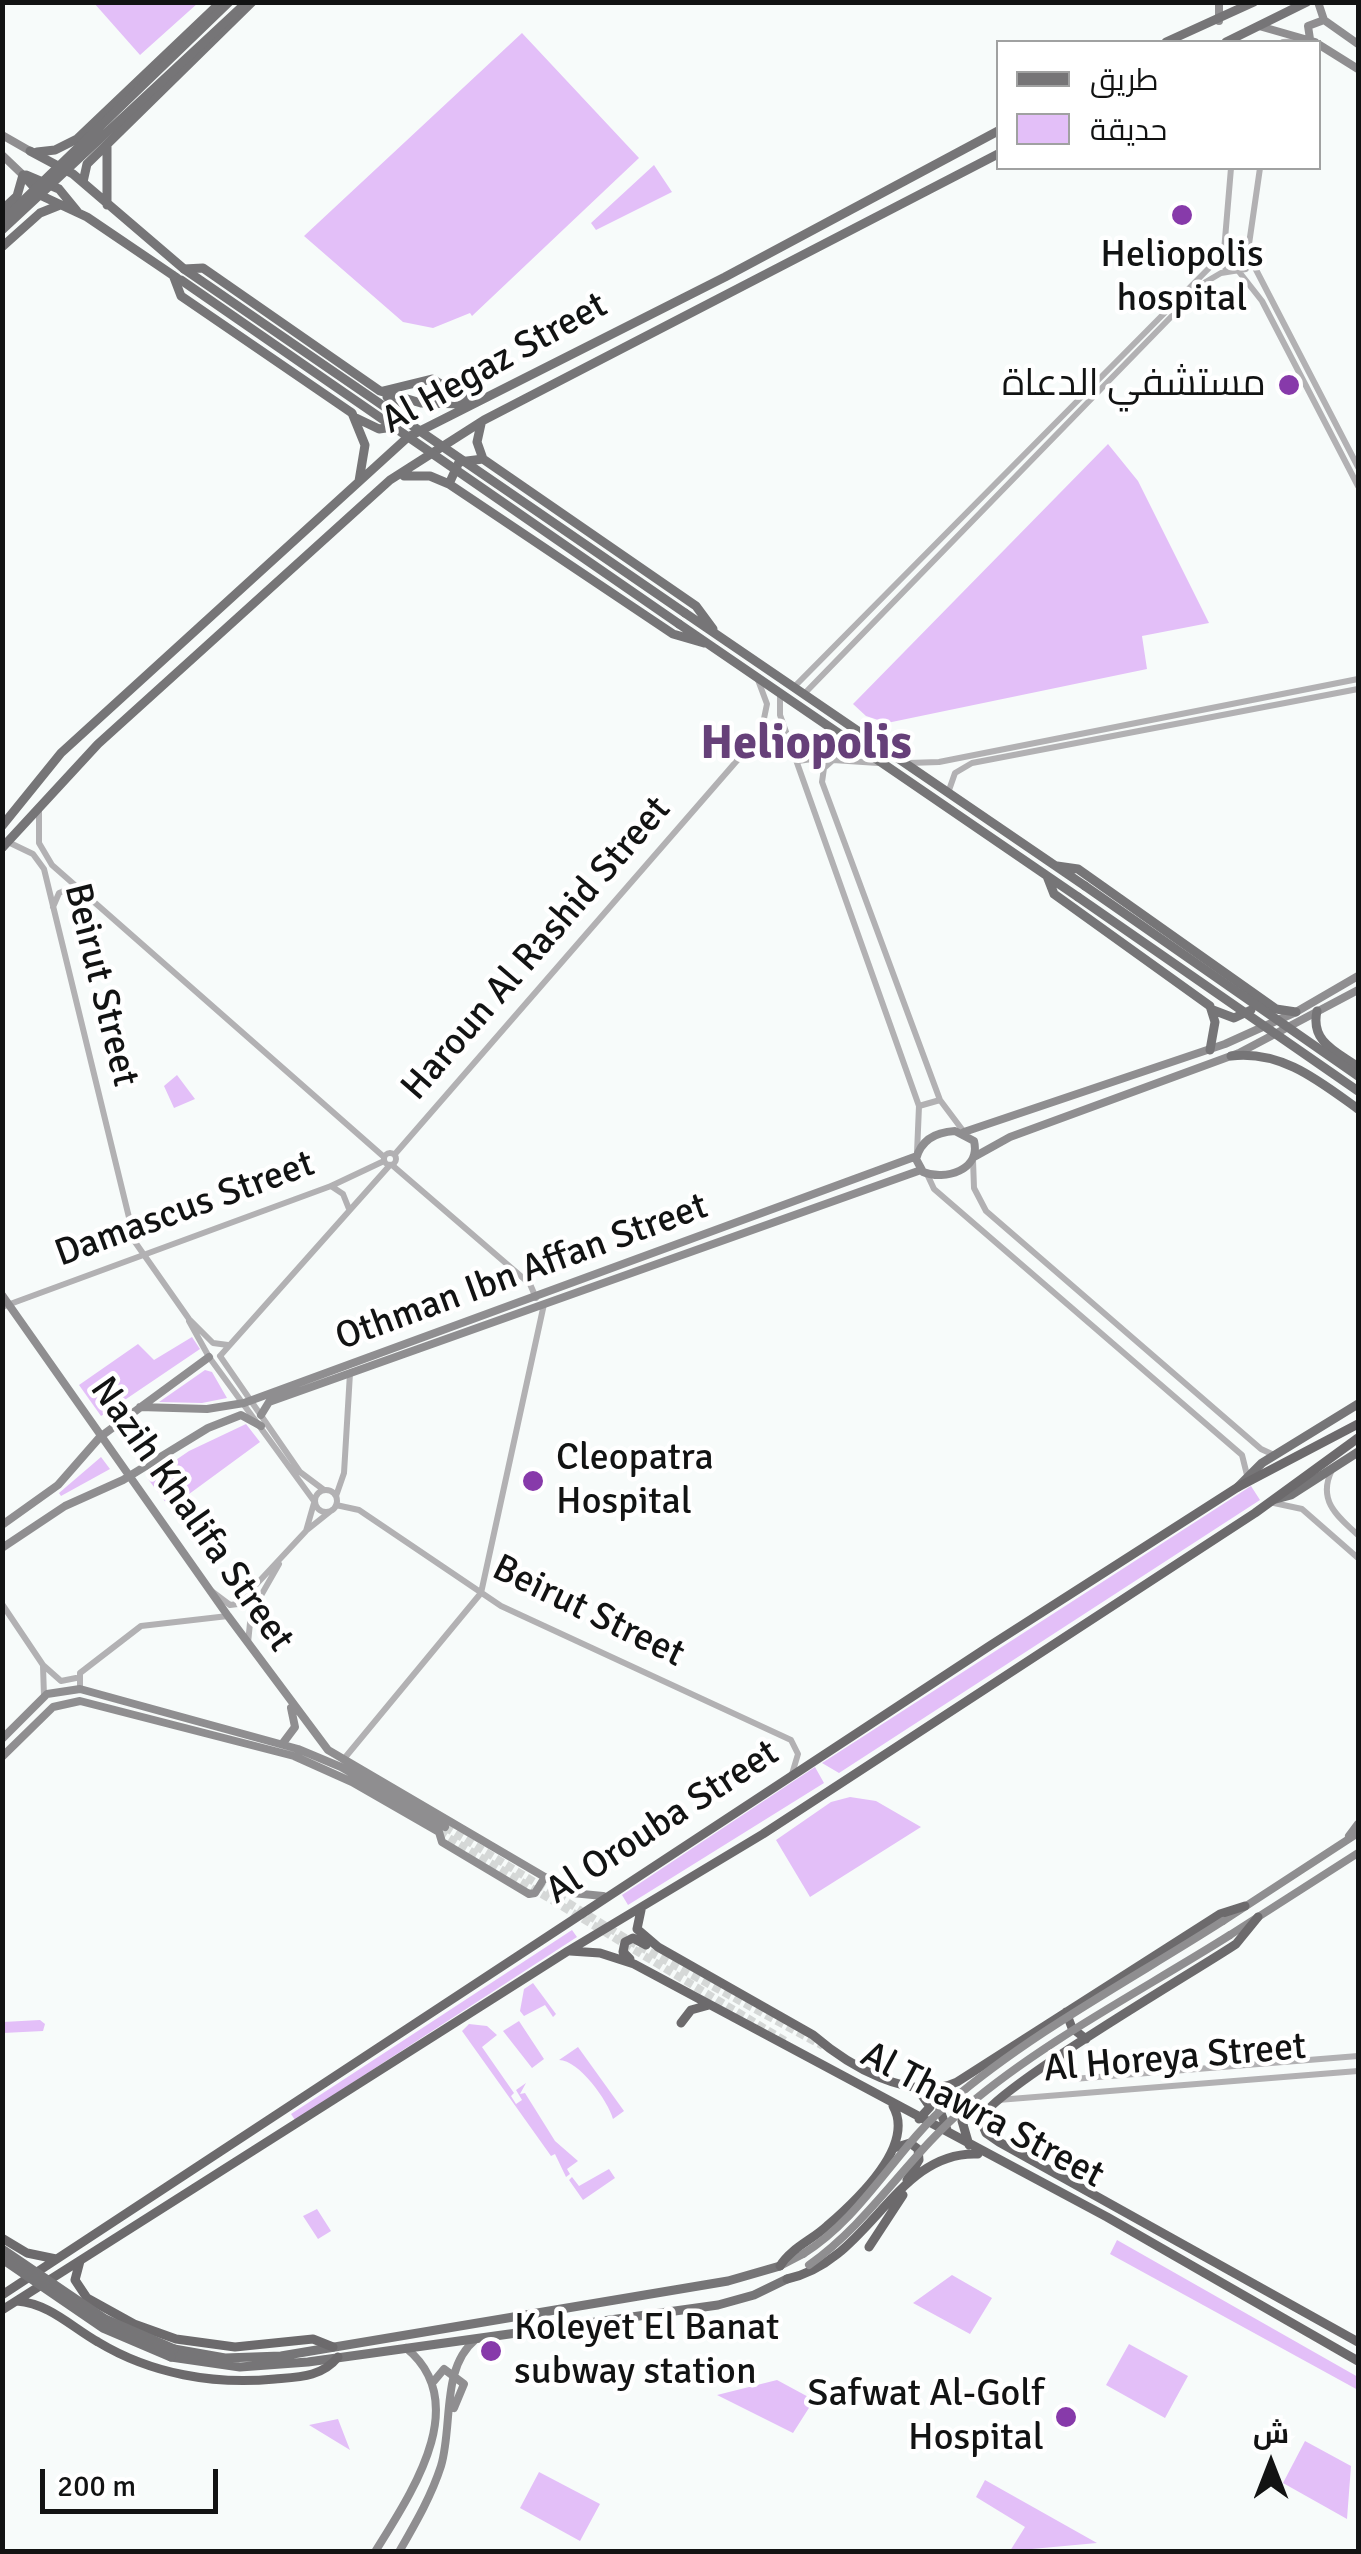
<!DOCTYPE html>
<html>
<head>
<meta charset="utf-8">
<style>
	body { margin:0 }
	#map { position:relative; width:1361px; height:2554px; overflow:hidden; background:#f7fbfa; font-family:Signika,Cairo,sans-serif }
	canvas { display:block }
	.frame { position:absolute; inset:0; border:5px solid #121313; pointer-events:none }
	.legend { position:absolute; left:996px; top:40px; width:325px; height:130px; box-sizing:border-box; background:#fff; border:2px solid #a0a1a1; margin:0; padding:12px 18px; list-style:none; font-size:30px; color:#121313 }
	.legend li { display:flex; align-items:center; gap:20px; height:50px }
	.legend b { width:50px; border:2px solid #a0a1a1 }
	.north { position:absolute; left:1221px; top:2414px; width:100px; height:100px; -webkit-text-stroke:8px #fff; paint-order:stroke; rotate:0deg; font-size:28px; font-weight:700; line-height:40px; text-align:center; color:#121313 }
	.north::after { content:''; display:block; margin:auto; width:35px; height:45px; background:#121313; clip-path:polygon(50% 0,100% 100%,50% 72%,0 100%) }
	.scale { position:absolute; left:40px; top:2469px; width:178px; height:45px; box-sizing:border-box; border:5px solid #121313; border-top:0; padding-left:12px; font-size:30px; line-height:35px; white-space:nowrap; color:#121313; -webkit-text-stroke:8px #fff; paint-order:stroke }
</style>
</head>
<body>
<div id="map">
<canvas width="1361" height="2554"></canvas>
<div class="frame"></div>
<ul class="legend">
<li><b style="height:12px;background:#767577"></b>طريق</li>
<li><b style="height:28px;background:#e3bff8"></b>حديقة</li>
</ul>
<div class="north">ش</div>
<div class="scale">200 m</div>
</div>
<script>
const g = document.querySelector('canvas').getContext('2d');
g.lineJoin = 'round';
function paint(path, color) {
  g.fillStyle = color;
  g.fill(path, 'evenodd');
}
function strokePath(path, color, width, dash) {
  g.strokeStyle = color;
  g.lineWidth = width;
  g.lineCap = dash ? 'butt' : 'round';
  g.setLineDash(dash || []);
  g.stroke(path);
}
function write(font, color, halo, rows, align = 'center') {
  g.font = font + ' Signika,Cairo,sans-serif';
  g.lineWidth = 9;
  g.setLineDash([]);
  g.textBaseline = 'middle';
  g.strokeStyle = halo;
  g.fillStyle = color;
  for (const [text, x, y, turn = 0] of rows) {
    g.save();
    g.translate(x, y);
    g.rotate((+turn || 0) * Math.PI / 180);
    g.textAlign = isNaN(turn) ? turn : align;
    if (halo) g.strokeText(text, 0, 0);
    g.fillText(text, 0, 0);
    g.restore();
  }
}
paint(new Path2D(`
	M94,3H198L140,55Z
	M522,33L639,158L472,316L470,313L433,328L403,322L304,236Z
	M654,165L672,192L596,230L591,223Z
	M1108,444L1138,481L1209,623L1142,636L1147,669L887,723L866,716L853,704Z
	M177,1075L195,1099L174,1108L164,1086Z
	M192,1337L200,1349L101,1416L79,1385L138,1344L154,1360Z
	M205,1370L212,1372L227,1398L202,1403L159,1402Z
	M246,1424L260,1442L170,1508L148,1479L189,1451Z
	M101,1457L110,1469L61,1496L59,1493Z
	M1251,1486L1260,1500L839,1773L822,1763Z
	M815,1767L824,1783L628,1905L622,1895Z
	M850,1797L876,1801L921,1827L810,1897L776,1840L831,1802Z
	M572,1930L577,1937L295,2120L291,2114Z
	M533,1983L556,2014L553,2017L545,2005L524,2016L520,2011L524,1989Z
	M40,2020L45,2024L43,2031L3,2033V2022Z
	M519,2021L544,2059L532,2068L503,2031Z
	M469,2024L487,2026L497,2035L482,2047L514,2093L511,2096L516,2104L522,2100L516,2090L526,2083L520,2094L525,2093L555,2141L578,2161L567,2169L570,2174L566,2177L555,2154L551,2156L462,2031Z
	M578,2047L624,2111L613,2119C608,2101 579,2060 559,2060Z
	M609,2169L615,2178L583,2200L569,2180L572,2177L579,2186Z
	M317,2209L331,2231L318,2239L303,2216Z
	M1117,2240L1358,2377V2390L1110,2254Z
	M952,2275L992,2298L970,2334L913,2303Z
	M1129,2344L1188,2376L1165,2418L1106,2385Z
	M777,2380L814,2400L793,2433L717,2395Z
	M338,2419L350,2450L309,2425Z
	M1305,2441L1351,2466L1347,2519L1283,2483Z
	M539,2472L600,2504L580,2541L520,2508Z
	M985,2480L1097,2543L1010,2551L1025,2527L976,2497Z`), '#e3bff8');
strokePath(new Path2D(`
	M445,1827L635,1944L823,2046
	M439,1832L787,2042`), '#d5d8d7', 8, [8, 4]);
strokePath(new Path2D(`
	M1283,42L1302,41
	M1224,251L1231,168
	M1248,251L1260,168
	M1251,260L1358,467
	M1240,273L1262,301L1358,486
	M794,687L1221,256
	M804,694L1204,283L1221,273L1246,269L1250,259L1244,247L1234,245L1223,252L1222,264L1228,271
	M780,695V715L919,1106L917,1153
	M798,761L812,759L824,768
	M878,763L833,760L824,768L822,782L940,1100L964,1132
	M908,763L939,762L1358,679
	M948,793L955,773L972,763L1358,689
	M39,808V843L52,865L384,1157
	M8,842L33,854L44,869L135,1242L189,1319L213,1343L228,1345
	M53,907L59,893L74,887
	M919,1106L940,1100
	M384 1159a6 6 0 1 1 12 0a6 6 0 1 1-12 0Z
	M395,1154L761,733L767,704L758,680
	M973,1160L974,1188L986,1211L1261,1449L1274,1455
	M392,1165L530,1284L536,1298
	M927,1174L934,1189L1242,1455L1247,1475
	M331,1186L343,1194L349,1209
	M2,1307L331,1186L384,1161
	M189,1321L209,1357L314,1501
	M220,1356L390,1165
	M220,1356L300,1472L324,1490
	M1332,1470C1317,1500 1337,1516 1358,1535
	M315 1501a11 11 0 1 1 22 0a11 11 0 1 1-22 0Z
	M336,1496L344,1473L350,1373
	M1274,1503L1302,1509L1358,1558
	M336,1505L359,1510L501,1606L791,1740L798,1754L792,1774
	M307,1530L332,1510
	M210,1590L230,1605L238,1604L306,1531L314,1503
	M2,1604L43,1665L61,1681L76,1678
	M248,1643L251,1613L279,1564
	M43,1666L44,1696
	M80,1689V1673L141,1626L228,1616
	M343,1760L481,1593L544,1304
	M1066,2055L1058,2071L1073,2079L1358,2056
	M998,2100L1358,2071`), '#b2b1b3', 6);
strokePath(new Path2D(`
	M1219,2V21
	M1318,2L1324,20L1358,44
	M1259,26L1315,42
	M1310,39L1308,26L1324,20
	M1318,44L1358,69
	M2,135L30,151
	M2,155L23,175
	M955,1131L974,1141C981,1170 945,1181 923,1172L916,1159C921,1140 936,1132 955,1131Z
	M964,1132L1225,1044L1296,1012L1358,976
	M974,1157L1010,1137L1239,1053L1358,990
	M2,1295L228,1616L328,1750L572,1893L603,1896
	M140,1407L207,1409L244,1403L917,1156
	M261,1415L269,1402L921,1170
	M2,1525L58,1485L100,1437L209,1357
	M2,1548L65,1506L123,1480L208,1428L241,1415L261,1426
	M2,1739L47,1694L80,1689L298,1749L341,1767L445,1827
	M283,1743L295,1727L291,1708
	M2,1757L53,1707L80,1701L294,1756L352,1782L439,1832L442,1842L529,1894L535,1893L545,1877
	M1349,1836L1358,1824
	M1223,1921L1358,1833
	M1230,1935L1358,1853
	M780,2266L803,2254
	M434,2381L444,2369L464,2384L454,2408
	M375,2552C410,2495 474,2403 406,2348
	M399,2552C415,2524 431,2497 441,2466C453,2426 441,2368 475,2340`), '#8f8e90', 8);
strokePath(new Path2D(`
	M1166,42L1254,2
	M1226,42L1307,2
	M30,151L73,174L184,269L203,268L380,391L421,403L467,404
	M37,152L55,150L77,139L221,2
	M23,175L42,196L87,217L177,278
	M26,175L59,189L77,211
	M83,182L87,164L252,2
	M107,205V145
	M2,210L17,196L23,175
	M2,247L40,213L60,205
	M173,275L181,296L352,413L365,445L359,481
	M383,391L432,379L473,403
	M356,418L379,429L393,427L399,412L387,397
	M481,424L477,442L483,459L696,606L713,629
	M404,476H430L449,484L673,634L704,643
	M449,484L459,462L483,459
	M685,613L1085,886
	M679,624L1078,897
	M2,826L61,753L408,437L725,277L998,131
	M2,848L98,744L390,480L484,420L998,154
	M1057,866L1078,869L1276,1009L1296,1012
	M1047,876L1054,894L1210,1006L1215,1022L1210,1050
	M1213,1010L1234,1018L1251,1010
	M1317,1011C1310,1042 1337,1052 1358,1067
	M1231,1056C1282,1050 1319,1081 1358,1109
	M1238,1487L1262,1463L1358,1404
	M1276,1499L1291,1495L1358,1452
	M174,2349L225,2358L281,2356L728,2281L780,2266
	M171,2357L240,2367L308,2362L718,2305L754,2295L787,2279`), '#767577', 9);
strokePath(new Path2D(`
	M641,1910L637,1929L658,1947L813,2035C848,2065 910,2103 957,2082L1220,1914L1245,1906
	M1258,1917L1236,1944C1201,1968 982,2095 981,2121L986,2133L999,2142L1358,2342
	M570,1951L600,1953L634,1964L1107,2217L1358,2361
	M630,1959L623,1952L625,1942L633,1938L646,1945
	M1066,2012L1072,2028L1086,2039
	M681,2023L691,2010L709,2005
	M919,2091L930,2107L919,2119
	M947,2130L940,2110L948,2086
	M969,2145L962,2121L969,2114L980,2117
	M894,2148L910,2143L918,2149L919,2160L907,2180
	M2,2238L27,2253L56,2259
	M869,2247L903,2195
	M80,2261L75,2280L87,2298L134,2324L176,2339L235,2347L313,2339L333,2347
	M780,2266C791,2248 812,2240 827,2226C856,2201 916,2146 893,2106
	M787,2279C870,2262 895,2150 978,2154
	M2,2295L991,1645L1238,1487L1358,1424
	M17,2301C50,2304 70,2326 98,2342C151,2374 214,2385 275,2379C299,2377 322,2377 338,2357
	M2,2310L568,1951L763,1834L1255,1513L1358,1438`), '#6c6a6c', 9);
strokePath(new Path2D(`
	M803,2254C864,2216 896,2148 950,2102C1030,2033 1134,1978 1223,1921
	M809,2265C871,2221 908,2156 966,2107C1045,2040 1143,1990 1230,1935`), '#8f8e90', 8);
strokePath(new Path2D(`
	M2,221L229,2
	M2,230L247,2
	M184,269L685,613
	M181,280L679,624
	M1085,886L1358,1076
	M1078,897L1358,1091
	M2,2249L105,2319L174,2349
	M2,2259L103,2328L171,2357`), '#767577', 9);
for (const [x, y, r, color] of [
	[1182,215,12,"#873aaa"],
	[1289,385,12,"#873aaa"],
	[533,1481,12,"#873aaa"],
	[491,2351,12,"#873aaa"],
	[1066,2417,12,"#873aaa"]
]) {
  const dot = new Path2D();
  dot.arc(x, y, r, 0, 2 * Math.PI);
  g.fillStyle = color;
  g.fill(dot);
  strokePath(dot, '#fff', 4);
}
write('38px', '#121313', '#fff', [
	["Heliopolis",1182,256,"center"],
	["hospital",1182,300,"center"],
	["مستشفي الدعاة",1266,385],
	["Cleopatra",556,1459,"left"],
	["Hospital",556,1503,"left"],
	["Koleyet El Banat",514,2329,"left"],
	["subway station",514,2373,"left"],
	["Safwat Al-Golf",1044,2395],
	["Hospital",1044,2439]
], 'right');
write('38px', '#121313', '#fff', [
	["Al Hegaz Street",495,364,-29],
	["Haroun Al Rashid Street",537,949,-49],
	["Beirut Street",100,985,76],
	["Damascus Street",185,1210,-20],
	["Othman Ibn Affan Street",522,1273,-20],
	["Nazih Khalifa Street",191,1515,55],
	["Beirut Street",588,1612,26],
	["Al Orouba Street",663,1823,-33],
	["Al Horeya Street",1175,2059,-5],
	["Al Thawra Street",982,2116,28]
]);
write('bold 48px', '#664079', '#fff', [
	["Heliopolis",806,745]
]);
</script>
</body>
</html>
